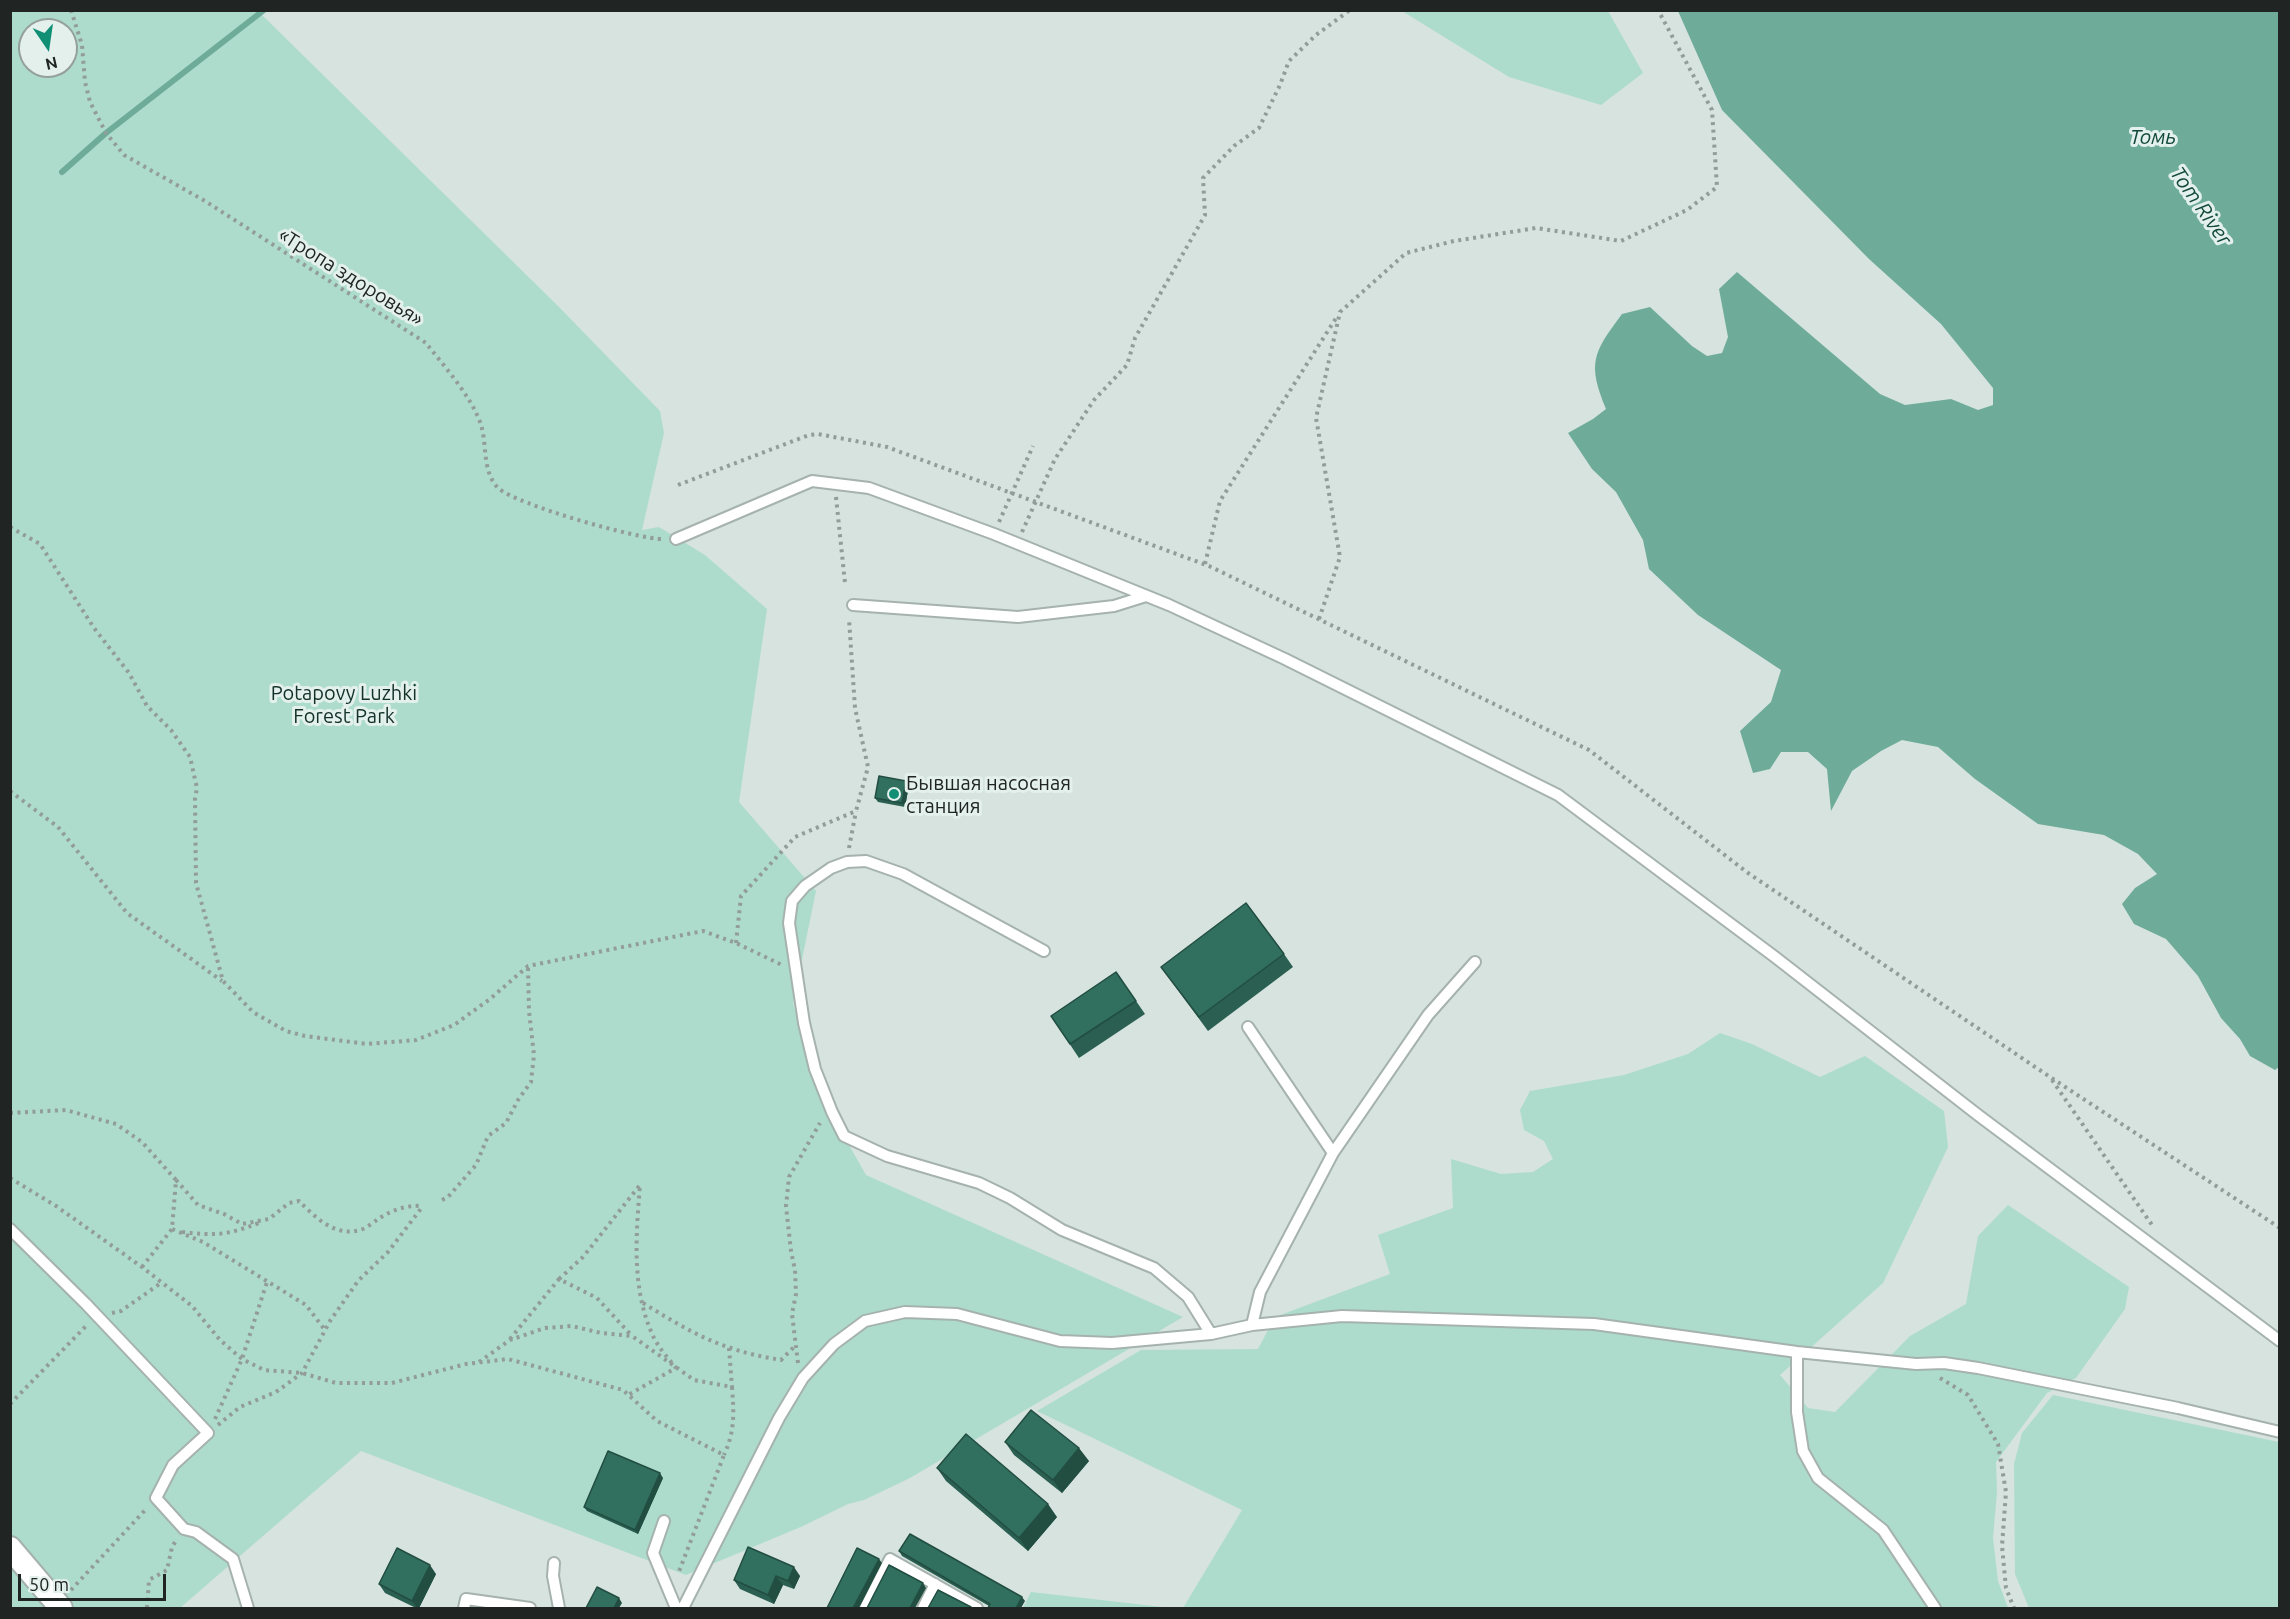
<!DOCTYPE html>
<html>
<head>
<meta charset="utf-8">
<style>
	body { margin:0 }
	#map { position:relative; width:2290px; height:1619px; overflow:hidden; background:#d6e3de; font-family:Ubuntu,sans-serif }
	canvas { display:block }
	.frame { position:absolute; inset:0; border:12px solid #202523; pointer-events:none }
	.north { position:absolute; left:18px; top:18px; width:60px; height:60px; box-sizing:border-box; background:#e3f0ec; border:2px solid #959f9c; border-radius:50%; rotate:167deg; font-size:16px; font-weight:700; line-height:24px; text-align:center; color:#202523 }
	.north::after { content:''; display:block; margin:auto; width:21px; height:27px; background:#108f75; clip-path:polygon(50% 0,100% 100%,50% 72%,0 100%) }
	.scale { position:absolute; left:18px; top:1574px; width:148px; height:27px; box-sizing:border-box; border:3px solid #202523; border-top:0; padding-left:8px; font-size:18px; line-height:21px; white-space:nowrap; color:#202523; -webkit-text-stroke:4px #e3f0ec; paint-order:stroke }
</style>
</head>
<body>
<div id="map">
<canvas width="2290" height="1619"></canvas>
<div class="frame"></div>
<div class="north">N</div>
<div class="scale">50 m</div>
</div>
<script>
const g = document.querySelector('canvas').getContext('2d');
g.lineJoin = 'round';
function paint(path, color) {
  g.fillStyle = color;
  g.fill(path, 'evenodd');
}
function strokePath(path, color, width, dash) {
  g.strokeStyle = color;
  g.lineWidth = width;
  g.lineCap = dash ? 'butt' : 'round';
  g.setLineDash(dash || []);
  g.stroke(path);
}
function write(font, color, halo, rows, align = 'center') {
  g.font = font + ' Ubuntu,sans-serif';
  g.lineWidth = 6;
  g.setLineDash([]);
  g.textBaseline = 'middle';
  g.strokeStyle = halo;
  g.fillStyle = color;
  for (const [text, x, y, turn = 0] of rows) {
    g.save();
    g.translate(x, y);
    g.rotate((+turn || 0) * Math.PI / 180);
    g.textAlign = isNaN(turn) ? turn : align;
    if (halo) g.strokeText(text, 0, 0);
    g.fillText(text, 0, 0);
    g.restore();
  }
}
paint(new Path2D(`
	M11,11H258L559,307L660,411L664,433L642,530L659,527L705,555L767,609L739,802L816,891L793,1003L816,1087L866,1175L1183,1317L910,1478L864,1500L848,1504L803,1526L686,1575L361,1451L180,1608H11ZM30,30H66V66H30Z
	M1402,11H1608L1643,73L1601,105L1509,77Z
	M1720,1033L1752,1044L1820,1077L1865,1056L1944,1111L1948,1147L1883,1283L1780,1375L1808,1408L1835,1412L1910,1336L1966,1304L1978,1236L2008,1205L2129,1287L2125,1309L2076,1378L2047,1393L1996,1462L1997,1492L1993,1538L1998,1581L2008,1608H1183L1242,1510L1037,1411L1141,1350L1258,1349L1275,1317L1390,1274L1378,1235L1453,1208L1451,1159L1501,1174L1533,1172L1553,1159L1544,1141L1524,1130L1520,1110L1530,1091L1624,1075L1688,1054Z
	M2053,1395L2279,1442V1608H2029L2015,1574L2014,1464L2022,1433Z
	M1031,1592L1171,1608H1023Z`), '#addccd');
paint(new Path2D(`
	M1678,11H2279V1067L2275,1070L2250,1056L2240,1039L2221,1018L2198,976L2166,939L2134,924L2122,904L2135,888L2157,874L2138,854L2104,835L2038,824L1975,779L1938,747L1902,740L1881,751L1852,771L1831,811L1827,769L1808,752H1781L1770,769L1753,773L1740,731L1771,702L1781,670L1698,615L1649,569L1643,540L1616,492L1592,469L1568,433L1593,419L1606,409C1587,363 1593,353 1622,314L1650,307L1692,346L1707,356L1722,353L1728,337L1719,289L1737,272L1880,394L1905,405L1951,399L1978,410L1993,405V388L1941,324L1869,259L1722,110Z`), '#6eac99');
strokePath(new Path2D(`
	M62,172L106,133L264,10`), '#6eac99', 6);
const lane = new Path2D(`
	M676,539L812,481L869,488L994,534L1169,605L1285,659L1558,795L1775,957L1978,1115L2280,1341
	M853,605L1018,617L1114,606L1146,596
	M1044,951L903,874L866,861L847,862L831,868L805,886L792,901L789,923L804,1023L815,1069L832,1112L844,1136L887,1156L979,1183L1010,1198L1062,1230L1154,1268L1188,1297L1211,1334
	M1248,1027L1333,1153
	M10,1229L86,1304L208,1433L173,1465L156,1498L184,1529L196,1532L233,1559L248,1608
	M1252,1325L1260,1292L1333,1153L1428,1015L1475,962
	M1797,1352V1412L1803,1451L1818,1478L1883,1530L1935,1608
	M664,1521L653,1553L676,1608
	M554,1563L553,1576L559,1608
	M464,1608L466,1599L530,1608
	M683,1608L779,1418L803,1378L834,1344L865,1321L905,1312L957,1314L1060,1341L1112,1343L1211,1334L1252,1325L1342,1316L1594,1324L1797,1352L1916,1364L1944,1363L1978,1368L2178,1408L2280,1432
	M865,1608L890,1559L977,1608
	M923,1608L935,1584`);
const street = new Path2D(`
	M10,1548L61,1608`);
strokePath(lane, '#a5b2ad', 14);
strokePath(street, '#a5b2ad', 26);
strokePath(new Path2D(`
	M71,10L82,45L85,82L90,102L106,133L124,155L205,201L426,343C444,366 470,395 480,422C488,443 481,470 498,488C515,504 639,540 664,539
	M678,485L809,435L818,434L887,447L1209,566L1589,750L1748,873L2050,1077L2280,1228
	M836,497L845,583
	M999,522L1033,446
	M10,527L40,544L94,628L129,673L147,706L171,730L190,757L197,788L195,799L196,883L223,981L253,1012L286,1031L305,1036L367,1044L416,1040L454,1025L490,999L528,966L703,931L736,943L782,965
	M1022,532L1055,459L1094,400L1127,365L1135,338L1205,215L1203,178L1234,146L1259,128L1280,85L1289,61L1316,35L1350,10
	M1205,564L1220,501L1338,315
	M1319,619L1340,557L1316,418L1340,312L1406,253L1454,241L1536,228L1621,241L1687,210L1717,187L1712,110L1658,10
	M10,791L58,827L127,913L222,981
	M849,848L856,811
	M736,943L741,896L795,837L856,811L868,767L855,708L849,619
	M2052,1080L2152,1225
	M10,1113L66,1110L116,1124L142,1142L176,1180L172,1229L203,1242L306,1305L325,1330
	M10,1178L56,1206L142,1267L192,1306L220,1340L242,1359L264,1370L302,1373L336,1383H392L466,1364L508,1359L623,1390L657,1421L724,1455L678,1574
	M176,1180L198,1205L224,1214L242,1224L269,1219L289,1203L299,1201C316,1218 337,1239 363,1229C368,1227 374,1222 378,1219C392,1210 406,1205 422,1206
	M442,1200L448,1197L476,1165L488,1136L506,1123L518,1100L531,1082L534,1055L529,1011L528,967
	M182,1232C216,1236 227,1235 259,1223
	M142,1267L172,1229
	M559,1279L583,1257L640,1185C636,1236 631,1290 654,1338C659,1348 668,1358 676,1368L628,1395
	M643,1303C671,1320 699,1338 731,1348C747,1354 764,1357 781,1360L796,1345
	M112,1313L121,1311L161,1283
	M510,1339L559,1279L597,1298L632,1336
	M729,1348L732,1387
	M479,1362L510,1340L545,1328L572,1326L601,1333L632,1336L694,1380L732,1387C734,1413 735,1431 724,1455
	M798,1363L792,1314L796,1294L795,1270L791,1251L786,1206L789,1177L820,1123
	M1940,1378L1968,1395L1998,1444L2006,1492L2002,1546L2006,1588L2014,1608
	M10,1404L87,1325
	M215,1419L242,1359L267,1282
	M218,1425L240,1407L276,1392L302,1373L330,1321L358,1281L388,1252L423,1206
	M71,1590L147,1508
	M147,1608L149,1580L167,1570L172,1547L177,1539`), '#929c98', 4, [3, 4.5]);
strokePath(lane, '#fff', 10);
strokePath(street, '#fff', 22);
paint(new Path2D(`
	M909,785L905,807L878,802L875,798Z
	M1284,954L1293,967L1208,1031L1161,967Z
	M1116,972L1145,1014L1079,1058L1051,1016Z
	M1005,1442L1089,1461L1062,1493L1014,1455Z
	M937,1468L1057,1517L1028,1551L946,1481Z
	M663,1478L638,1534L587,1511L584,1507Z
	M748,1547L800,1576L794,1589L783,1585L774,1604L740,1589L734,1580Z
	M899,1551L1025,1601L989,1606L902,1556Z
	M436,1574L419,1608H416L385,1593L379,1584Z`), '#2a5f51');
paint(new Path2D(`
	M906,781L909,785L905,807L902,803Z
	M1079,1448L1089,1461L1062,1493L1053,1480Z
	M660,1473L663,1478L638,1534L635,1530Z
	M1048,1504L1057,1517L1028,1551L1019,1538Z
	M879,1559L882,1563L859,1608H853Z
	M430,1565L436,1574L419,1608H417L412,1601Z
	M794,1567L800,1576L794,1589L788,1581Z
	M776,1576L783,1585L774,1604L768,1595Z
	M923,1583L926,1588L915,1608H910Z
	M1022,1597L1025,1601L1021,1608H1016Z
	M619,1598L622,1603L619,1608H614Z`), '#224e42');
const building = new Path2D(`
	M879,776L906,781L902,803L875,798Z
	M1246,903L1284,954L1199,1017L1161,967Z
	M1116,972L1136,1001L1070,1044L1051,1016Z
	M1031,1410L1079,1448L1053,1480L1005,1442Z
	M966,1434L1048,1504L1019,1538L937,1468Z
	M608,1451L660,1473L635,1530L584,1507Z
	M910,1534L1022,1597L1016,1608H988L990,1604L899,1551Z
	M748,1547L794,1567L788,1581L776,1576L768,1595L734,1580Z
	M397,1548L430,1565L412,1601L379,1584Z
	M857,1548L879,1559L853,1608H827Z
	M889,1565L923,1583L910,1608H867Z
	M597,1587L619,1598L614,1608H586Z
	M938,1590L971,1607L970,1608H928Z`);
paint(building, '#316f5e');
strokePath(building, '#224e42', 1.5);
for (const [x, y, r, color] of [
	[894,794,6,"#108f75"]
]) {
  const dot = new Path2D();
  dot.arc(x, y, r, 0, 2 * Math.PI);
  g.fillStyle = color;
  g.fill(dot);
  strokePath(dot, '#e3f0ec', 2);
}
write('20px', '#202523', '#e3f0ec', [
	["«Тропа здоровья»",351,277,32]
]);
write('20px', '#133129', '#e3f0ec', [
	["Potapovy Luzhki",344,693],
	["Forest Park",344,716]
]);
write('20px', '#202523', '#e3f0ec', [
	["Бывшая насосная",906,783],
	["станция",906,806]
], 'left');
write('italic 21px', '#13493c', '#e3f0ec', [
	["Томь",2153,137],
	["Tom River",2201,206,55]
]);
</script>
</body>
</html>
